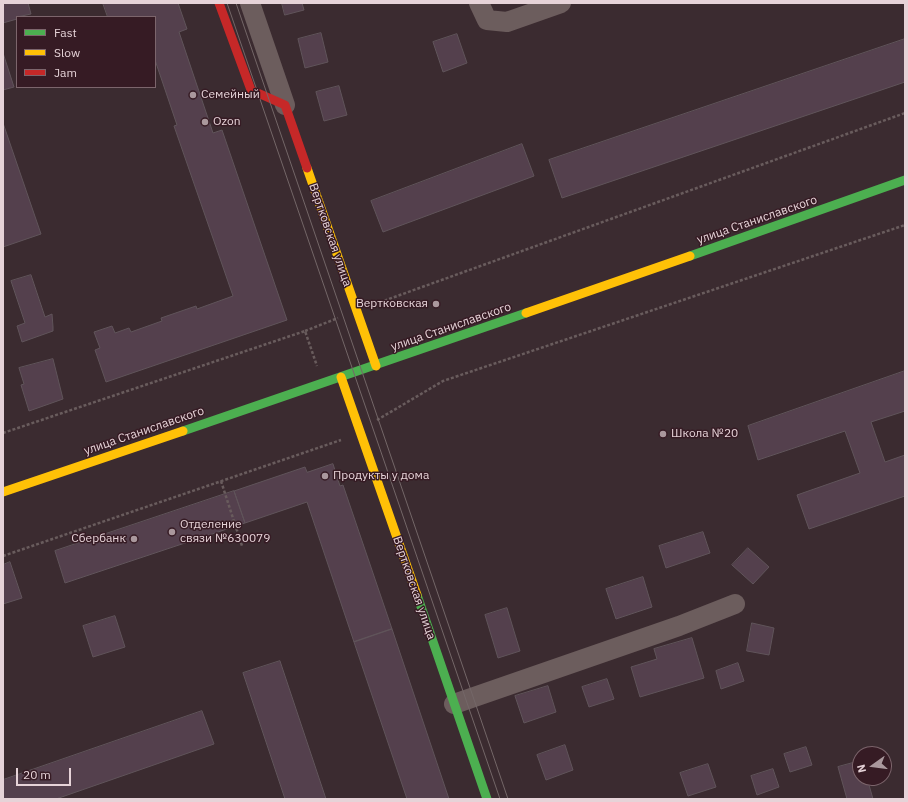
<!DOCTYPE html>
<html>
<head>
<meta charset="utf-8">
<style>
	body { margin:0 }
	#map { position:relative; width:908px; height:802px; overflow:hidden; background:#3b2b30; font-family:"IBM Plex Sans",sans-serif }
	canvas { display:block }
	.frame { position:absolute; inset:0; border:4px solid #e6d3d8; pointer-events:none }
	.legend { position:absolute; left:16px; top:16px; width:140px; height:72px; box-sizing:border-box; background:#361b24; border:1px solid #7c656c; margin:0; padding:5px 7px; list-style:none; font-size:12px; color:#e6d3d8 }
	.legend li { display:flex; align-items:center; gap:8px; height:20px }
	.legend b { width:20px; border:1px solid #7c656c }
	.north { position:absolute; left:852px; top:746px; width:40px; height:40px; box-sizing:border-box; background:#361b24; border:1px solid #7c656c; border-radius:50%; rotate:256deg; font-size:11px; font-weight:700; line-height:16px; text-align:center; color:#e6d3d8 }
	.north::after { content:''; display:block; margin:auto; width:14px; height:18px; background:#aa989d; clip-path:polygon(50% 0,100% 100%,50% 72%,0 100%) }
	.scale { position:absolute; left:16px; top:768px; width:55px; height:18px; box-sizing:border-box; border:2px solid #e6d3d8; border-top:0; padding-left:5px; font-size:12px; line-height:14px; white-space:nowrap; color:#e6d3d8; -webkit-text-stroke:3px #361b24; paint-order:stroke }
</style>
</head>
<body>
<div id="map">
<canvas width="908" height="802"></canvas>
<div class="frame"></div>
<ul class="legend">
<li><b style="height:5px;background:#4caf50"></b>Fast</li>
<li><b style="height:5px;background:#ffc107"></b>Slow</li>
<li><b style="height:5px;background:#c62828"></b>Jam</li>
</ul>
<div class="north">N</div>
<div class="scale">20 m</div>
</div>
<script>
const g = document.querySelector('canvas').getContext('2d');
g.lineJoin = 'round';
function paint(path, color) {
  g.fillStyle = color;
  g.fill(path, 'evenodd');
}
function strokePath(path, color, width, dash) {
  g.strokeStyle = color;
  g.lineWidth = width;
  g.lineCap = dash ? 'butt' : 'round';
  g.setLineDash(dash || []);
  g.stroke(path);
}
function write(font, color, halo, rows, align = 'center') {
  g.font = font + ' "IBM Plex Sans",sans-serif';
  g.lineWidth = 3;
  g.setLineDash([]);
  g.textBaseline = 'middle';
  g.strokeStyle = halo;
  g.fillStyle = color;
  for (const [text, x, y, turn = 0] of rows) {
    g.save();
    g.translate(x, y);
    g.rotate((+turn || 0) * Math.PI / 180);
    g.textAlign = isNaN(turn) ? turn : align;
    if (halo) g.strokeText(text, 0, 0);
    g.fillText(text, 0, 0);
    g.restore();
  }
}
const building = new Path2D(`
	M3,3H28L31,14L17,17V19L3,23Z
	M103,3H178L187,29L179,32L213,133L222,130L287,320L106,382L95,350L100,348L94,332L112,326L115,333L129,328L131,332L162,321L161,318L196,306L197,309L233,296L174,126L177,125L155,60V17H108Z
	M282,3H302L304,10L285,15Z
	M321,33L328,62L305,68L298,39Z
	M457,34L467,63L443,72L433,42Z
	M905,39V82L562,198L549,160Z
	M3,53L14,87L3,90Z
	M339,86L347,115L324,121L316,92Z
	M3,123L41,234L3,247Z
	M522,144L534,176L383,232L371,201Z
	M31,275L45,317L52,314L53,327V331L22,342L17,326L25,323L11,281Z
	M53,359L63,399L29,411L21,385L24,384L19,368Z
	M905,371V411L871,422L885,462L905,455V496L809,529L797,495L860,473L845,431L758,460L748,426Z
	M333,464L340,486L343,485L392,629L354,642L307,502L245,523L234,491L305,467L307,472Z
	M234,491L245,523L65,583L55,551Z
	M703,532L710,553L666,568L659,546Z
	M748,548L769,567L753,584L732,565Z
	M10,562L22,598L3,604V565Z
	M643,577L652,607L616,619L606,589Z
	M507,608L520,651L498,658L485,615Z
	M115,616L125,647L93,657L83,626Z
	M752,623L774,628L769,655L747,651Z
	M392,629L449,799H407L354,642Z
	M692,638L704,678L640,697L631,667L657,659L654,649Z
	M280,661L326,799H285L243,673Z
	M738,663L744,681L721,689L716,671Z
	M607,679L614,699L589,707L582,687Z
	M548,686L556,712L524,723L515,696Z
	M202,711L214,744L56,799H3V780Z
	M565,745L573,770L546,780L537,755Z
	M806,747L812,765L790,772L784,754Z
	M860,761V778H867L873,799H847L838,767Z
	M708,764L716,787L688,796L680,773Z
	M773,769L779,787L757,795L751,776Z`);
paint(building, '#54404d');
strokePath(building, '#60545a', 1);
strokePath(new Path2D(`
	M375,304L905,113
	M305,331L338,318
	M377,420L443,381L905,225
	M3,433L305,331L317,366
	M221,481L242,546
	M3,556L341,440`), '#695c5d', 2.5, [3, 2]);
strokePath(new Path2D(`
	M250,3L285,105
	M479,3L487,20L507,22L561,3
	M454,704L679,626L735,604`), '#6c5d5d', 20);
strokePath(new Path2D(`
	M690,256L905,180
	M183,431L526,313
	M417,595L487,799`), '#4caf50', 9);
strokePath(new Path2D(`
	M307,168L376,366
	M526,313L690,256
	M341,377L417,595
	M3,492L183,431`), '#ffc107', 9);
strokePath(new Path2D(`
	M219,3L251,90L285,105L307,168`), '#c62828', 9);
strokePath(new Path2D(`
	M227,3L500,799
	M236,3L508,799`), '#746768', 1);
for (const [x, y, r, color] of [
	[193,95,4,"#aa989d"],
	[205,122,4,"#aa989d"],
	[436,304,4,"#aa989d"],
	[663,434,4,"#aa989d"],
	[325,476,4,"#aa989d"],
	[172,532,4,"#aa989d"],
	[134,539,4,"#aa989d"]
]) {
  const dot = new Path2D();
  dot.arc(x, y, r, 0, 2 * Math.PI);
  g.fillStyle = color;
  g.fill(dot);
  strokePath(dot, '#361b24', 1.5);
}
write('12px', '#e6d3d8', '#361b24', [
	["Семейный",201,95],
	["Ozon",213,122],
	["Вертковская",428,304,"right"],
	["Школа №20",671,434],
	["Продукты у дома",333,476],
	["Отделение",180,525],
	["связи №630079",180,539],
	["Сбербанк",126,539,"right"]
], 'left');
write('12px', '#e6d3d8', '#361b24', [
	["улица Станиславского",757,220,-19],
	["Вертковская улица",330,235,71],
	["улица Станиславского",451,327,-19],
	["улица Станиславского",144,431,-19],
	["Вертковская улица",414,588,71]
]);
</script>
</body>
</html>
